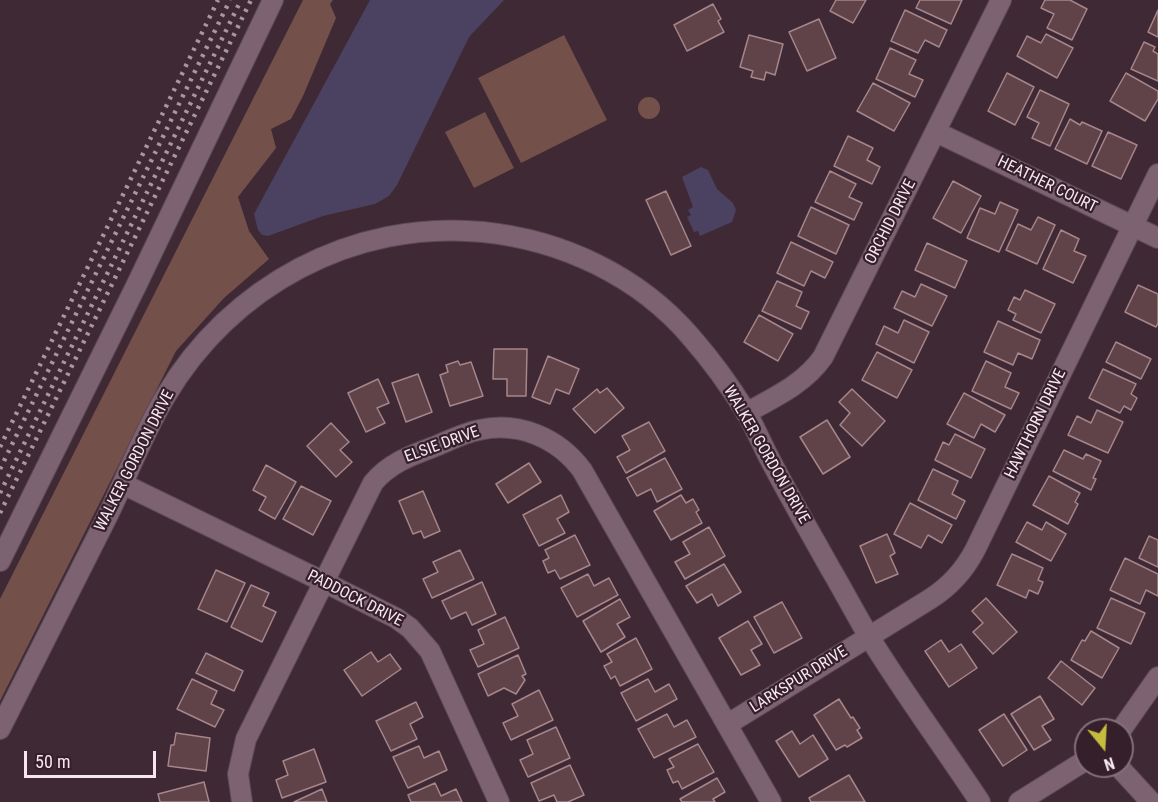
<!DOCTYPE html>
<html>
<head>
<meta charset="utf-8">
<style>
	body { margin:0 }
	#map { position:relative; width:1158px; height:802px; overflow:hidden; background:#3f2935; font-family:"Roboto Condensed",sans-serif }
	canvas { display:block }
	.north { position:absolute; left:1074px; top:718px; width:60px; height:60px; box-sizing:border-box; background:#341f2b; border:2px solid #826f79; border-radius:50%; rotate:162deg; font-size:16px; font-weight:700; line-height:24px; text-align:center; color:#f6e7ef }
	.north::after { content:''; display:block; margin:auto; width:21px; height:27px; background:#c5bc3d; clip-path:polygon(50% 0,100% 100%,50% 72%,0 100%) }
	.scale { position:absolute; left:24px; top:751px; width:132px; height:27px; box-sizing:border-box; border:3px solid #f6e7ef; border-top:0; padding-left:8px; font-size:18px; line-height:21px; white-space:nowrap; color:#f6e7ef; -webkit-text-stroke:4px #341f2b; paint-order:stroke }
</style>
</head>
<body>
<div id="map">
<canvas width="1158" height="802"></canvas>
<div class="north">N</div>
<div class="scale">50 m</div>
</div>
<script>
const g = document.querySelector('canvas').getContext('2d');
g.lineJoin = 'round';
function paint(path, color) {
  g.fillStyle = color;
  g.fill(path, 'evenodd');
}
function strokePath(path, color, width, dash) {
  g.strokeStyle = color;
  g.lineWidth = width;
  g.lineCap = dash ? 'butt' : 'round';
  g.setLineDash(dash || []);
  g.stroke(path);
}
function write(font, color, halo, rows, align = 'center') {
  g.font = font + ' "Roboto Condensed",sans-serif';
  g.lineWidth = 4.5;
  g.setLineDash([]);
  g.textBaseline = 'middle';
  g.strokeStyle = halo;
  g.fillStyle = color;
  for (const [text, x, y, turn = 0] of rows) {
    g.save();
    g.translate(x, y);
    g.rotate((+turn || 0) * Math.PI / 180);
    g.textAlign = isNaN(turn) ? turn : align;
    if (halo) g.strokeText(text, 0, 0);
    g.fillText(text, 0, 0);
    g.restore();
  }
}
paint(new Path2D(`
	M303,0H333L330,4L336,18L303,96L291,119L271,129L276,148L238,197L249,231L269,259L224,298L176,351L0,701V599Z
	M564,35L607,120L521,163L478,78Z
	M638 108a11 11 0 1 1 22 0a11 11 0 1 1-22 0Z
	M485,112L514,168L474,188L445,132Z`), '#73514a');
paint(new Path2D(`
	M370,0H504L469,37L397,185L389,196L375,204L323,216L268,236L262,235L258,230L254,214Z
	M701,167L708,170L717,189L733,203L736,210L732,222L700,236L698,231L694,232L687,217L691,215L688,210L693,207L682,177Z`), '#4a4260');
const building = new Path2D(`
	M836,0H866L853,23L830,11Z
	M920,0H962L951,24L916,8Z
	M1045,0H1070L1087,9L1072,40L1047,28L1054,14L1041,8Z
	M713,4L721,19L718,21L724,32L687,51L674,25Z
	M905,10L947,30L939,47L925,40L918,53L891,41Z
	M1158,10V37L1148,32Z
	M819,19L836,58L807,71L789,32Z
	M1046,34L1073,48L1057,78L1017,56L1027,36L1041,43Z
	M749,35L783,44L775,75L766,72L764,80L751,77L753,71L740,67Z
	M1144,42L1155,47L1153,51L1158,54V81L1131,69Z
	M890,48L916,60L909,74L923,80L915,97L876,79Z
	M1007,73L1034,87L1015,125L988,111Z
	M1126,73L1158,91V99L1145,121L1110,101Z
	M873,83L910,103L894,131L857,111Z
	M1040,90L1069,104L1050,146L1032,138L1039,123L1027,117Z
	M1070,119L1080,125L1082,122L1102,131L1087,164L1055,149Z
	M1108,132L1137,145L1121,179L1092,166Z
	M848,136L873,148L867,160L880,167L872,184L834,166Z
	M830,171L856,184L849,197L862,203L854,220L815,202Z
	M953,181L981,196L961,233L933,218Z
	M666,191L691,246L671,255L646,200Z
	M1000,202L1018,210L999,252L967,238L980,208L995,214Z
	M811,207L849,225L836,254L798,236Z
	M1038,217L1055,225L1037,264L1006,250L1018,224L1031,230Z
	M1061,230L1079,239L1074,251L1086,256L1073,283L1043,269Z
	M791,242L833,262L825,278L811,271L804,286L777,273Z
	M927,243L967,261L955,288L915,270Z
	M777,281L802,292L796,306L809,312L801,329L762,311Z
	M921,284L947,296L932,326L894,308L902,291L915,297Z
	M1138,285L1158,294V323L1156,327L1125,312Z
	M1025,290L1055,304L1041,333L1013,320L1016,314L1008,310L1014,297L1020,300Z
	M759,315L793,334L778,361L744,342Z
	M904,320L929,332L914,363L876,344L884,326L898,333Z
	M998,321L1040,340L1032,359L1018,353L1013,365L984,352Z
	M1116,342L1151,359L1141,379L1106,362Z
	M494,349H527L526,396H507V379H493Z
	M877,352L912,370L897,398L862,380Z
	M548,356L579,369L569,394L556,389L550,404L532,397Z
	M458,361L460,365L471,362L483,396L450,406L440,375L448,372L446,365Z
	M986,361L1011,373L1005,387L1019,393L1011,409L972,391Z
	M1103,369L1136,384L1131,394L1137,398L1131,410L1124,406L1120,413L1089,398Z
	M418,374L432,412L406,422L392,383Z
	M378,379L389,403L377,408L385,423L366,432L348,393Z
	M607,388L624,408L595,433L573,409L597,389L600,393Z
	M852,389L885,421L862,446L840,425L850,413L839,402Z
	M964,393L1005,415L995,432L981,424L974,438L947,424Z
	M1097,410L1123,422L1108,453L1068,435L1077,416L1091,423Z
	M827,420L850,457L823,474L800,437Z
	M649,422L665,451L626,473L617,457L630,450L622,436Z
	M331,423L349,442L340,450L352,462L336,477L307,446Z
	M955,434L985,449L971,478L935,460L943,442L949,445Z
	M1064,450L1083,459L1086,454L1101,461L1093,478L1096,479L1091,490L1053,471Z
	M665,458L682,489L657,502L651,489L637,496L627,478Z
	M529,463L541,482L508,503L496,484Z
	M266,465L296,482L275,519L259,510L266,497L253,490Z
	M933,469L958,481L952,494L965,501L956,519L918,500Z
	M1049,476L1080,493L1075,502L1078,504L1068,524L1033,505Z
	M301,486L331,501L313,535L283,519Z
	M423,491L440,531L424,538L421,531L413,534L399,501Z
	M561,495L569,512L557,519L565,533L539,546L523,515Z
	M681,495L686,503L693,499L699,510L696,512L702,523L671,540L654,511Z
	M910,503L952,525L942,543L928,535L921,548L894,534Z
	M1027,522L1042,530L1046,522L1066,534L1051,561L1016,542Z
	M709,527L725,556L685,579L675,562L690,554L683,542Z
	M887,534L895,553L890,556L898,574L876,583L860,546Z
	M575,535L590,565L560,579L555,570L548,573L543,561L549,558L545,550Z
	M1149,536L1158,540V567L1139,558Z
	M460,550L474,579L432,598L423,579L438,572L433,562Z
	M1012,554L1043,568L1038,580L1043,582L1038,594L1029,590L1026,598L997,585Z
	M1125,558L1158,574V596L1146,590L1140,604L1110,590Z
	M724,564L741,592L718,606L712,594L697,603L686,586Z
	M216,570L245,583L227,622L198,609Z
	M588,574L594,586L609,578L618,595L577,617L561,588Z
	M482,582L496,614L472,625L466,612L451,619L442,601Z
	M251,585L269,593L263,606L276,612L262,642L231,627Z
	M986,598L1017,632L993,654L973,632L983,623L972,611Z
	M1111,598L1145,613L1131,644L1097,628Z
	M620,599L630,617L617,624L625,637L601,652L583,621Z
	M782,602L802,638L774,653L754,617Z
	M505,617L519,648L478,667L470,650L484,644L478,630Z
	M748,621L762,644L751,650L760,665L741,675L719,638Z
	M1091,631L1119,648L1102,678L1071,660L1082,640L1085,641Z
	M636,638L652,669L620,686L615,676L611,679L604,666L612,662L607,654Z
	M941,640L949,652L961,644L977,668L949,687L925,651Z
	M371,652L378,662L390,654L401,669L362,696L344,670Z
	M206,653L243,671L234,691L196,673Z
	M518,655L526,674L522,676L525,680L516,694L504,688L488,696L478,674Z
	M1061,661L1095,688L1082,705L1048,678Z
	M192,679L217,691L211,704L224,710L215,727L177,709Z
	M648,679L655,692L669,684L677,699L636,721L621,693Z
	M539,690L553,720L511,740L503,723L518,716L512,704Z
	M1040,696L1054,719L1042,726L1051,740L1034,750L1011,714Z
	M839,699L851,718L853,717L860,728L857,730L862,738L847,747L845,745L836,750L814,715Z
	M416,702L423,717L410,724L417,739L391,751L376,721Z
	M667,714L674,727L687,720L696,737L654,758L638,729Z
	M1004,714L1027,750L1003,766L979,730Z
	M556,727L570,758L528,777L520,760L533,754L527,740Z
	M792,731L800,744L813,735L828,759L799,777L776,741Z
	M176,733L210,738L206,771L168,766L171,745H174Z
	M698,744L714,772L682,789L678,781L673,783L667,770L674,767L669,759Z
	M419,746L424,758L439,751L447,770L408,788L393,757Z
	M314,749L326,782L282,798L276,780L288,775L283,761Z
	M570,765L584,795L568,802H557L554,795L539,801L531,783Z
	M849,775L865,802H811L809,798Z
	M717,778L725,792L713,799L715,802H682L680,799Z
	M204,782L209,802H160L158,794Z
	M435,783L441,796L456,789L462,802H411L408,795Z
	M322,789L327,802H294Z`);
paint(building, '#5f4348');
strokePath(building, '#a6868b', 1.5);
const minor = new Path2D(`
	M936,132L1158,238
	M746,413C775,397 804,384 823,357L1001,0
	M123,484L324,582L396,618L410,628L430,651L499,802
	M0,561L137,284L273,0
	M728,724L930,599C949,587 964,571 975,550L1158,174
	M0,729C36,657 72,586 108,515C127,476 143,434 165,397C230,286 354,219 483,232C562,240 639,276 691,337C711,360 730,386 746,412C756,429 764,449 774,467C792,501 811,534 830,568C843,590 855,613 868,635C903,692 943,746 980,802
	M1121,730L1158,677
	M1118,766L1151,802
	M242,802L238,774L246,739L373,483C389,463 412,455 436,446C450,440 464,433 479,430C519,421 558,438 582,470L771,802
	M1019,802L1086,760`);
strokePath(minor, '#5b4954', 22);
strokePath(minor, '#7d6372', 20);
strokePath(new Path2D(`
	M0,447L218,0
	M0,469L230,0
	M0,493L241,0
	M0,513L251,0`), '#a896a0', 4.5, [3, 6]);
write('16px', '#f6e7ef', '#341f2b', [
	["HEATHER COURT",1047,185,26],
	["ORCHID DRIVE",891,222,-63],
	["HAWTHORN DRIVE",1036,424,-64],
	["ELSIE DRIVE",442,445,-20],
	["WALKER GORDON DRIVE",766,455,60],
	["WALKER GORDON DRIVE",135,461,-63],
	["PADDOCK DRIVE",355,599,27],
	["LARKSPUR DRIVE",799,680,-32]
]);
</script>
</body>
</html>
